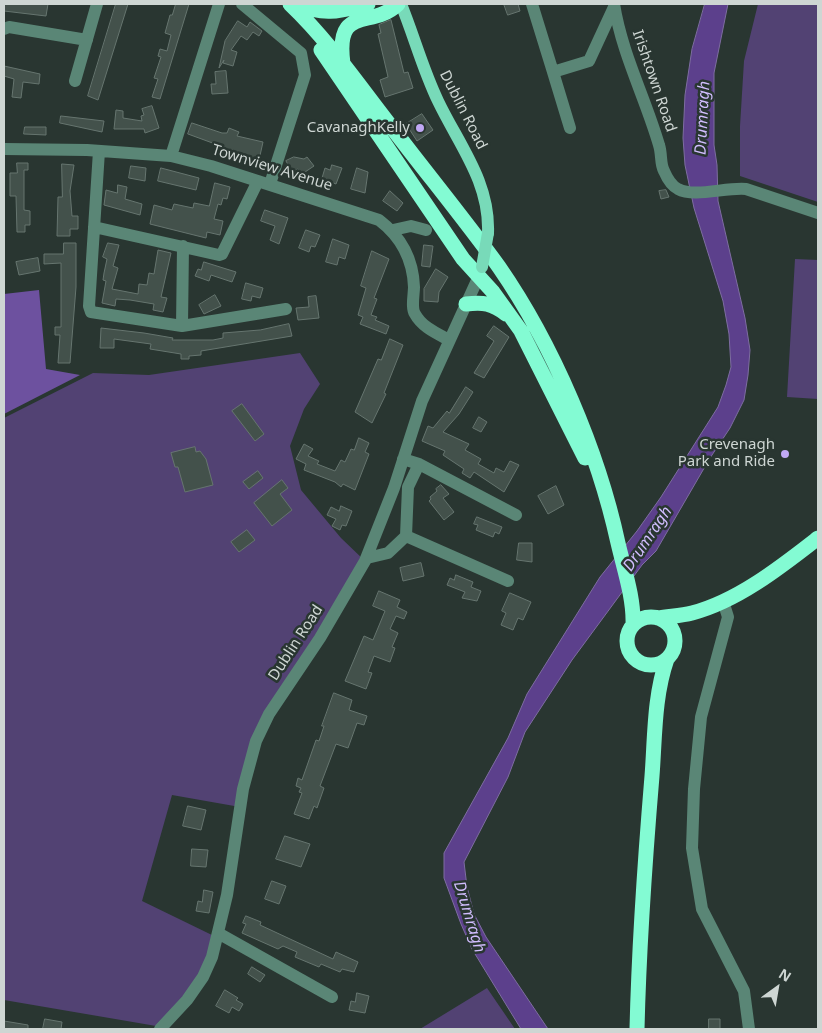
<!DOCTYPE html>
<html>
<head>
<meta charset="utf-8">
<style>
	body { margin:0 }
	#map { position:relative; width:822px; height:1033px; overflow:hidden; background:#293631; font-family:"Noto Sans",sans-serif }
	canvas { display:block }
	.frame { position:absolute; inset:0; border:5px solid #ced6d3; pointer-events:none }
	.north { position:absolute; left:752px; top:963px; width:50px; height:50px; -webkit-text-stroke:4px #293631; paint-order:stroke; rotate:32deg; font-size:14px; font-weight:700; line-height:20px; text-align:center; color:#ced6d3 }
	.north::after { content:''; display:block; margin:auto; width:18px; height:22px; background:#ced6d3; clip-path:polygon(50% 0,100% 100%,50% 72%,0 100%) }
</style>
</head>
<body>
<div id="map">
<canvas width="822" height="1033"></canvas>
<div class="frame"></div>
<div class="north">N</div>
</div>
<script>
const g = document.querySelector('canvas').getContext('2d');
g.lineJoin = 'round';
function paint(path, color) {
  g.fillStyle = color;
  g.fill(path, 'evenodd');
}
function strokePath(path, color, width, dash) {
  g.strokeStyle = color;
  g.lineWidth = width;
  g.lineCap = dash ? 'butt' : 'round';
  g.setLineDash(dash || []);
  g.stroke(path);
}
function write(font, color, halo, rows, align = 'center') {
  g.font = font + ' "Noto Sans",sans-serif';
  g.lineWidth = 5;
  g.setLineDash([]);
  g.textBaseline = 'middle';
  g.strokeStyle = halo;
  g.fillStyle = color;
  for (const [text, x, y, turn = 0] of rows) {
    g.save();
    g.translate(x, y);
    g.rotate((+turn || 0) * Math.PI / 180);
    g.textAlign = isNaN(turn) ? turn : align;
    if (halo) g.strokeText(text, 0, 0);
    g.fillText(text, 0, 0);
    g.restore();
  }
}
paint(new Path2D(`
	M758,4H818V202L740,176V126L744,61Z
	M795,259L818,260V399L787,397Z
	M300,353L320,384L304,409L290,446L301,490L341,538L365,561L269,714L240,807L172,795L142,901L214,936L212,957L162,1027L4,1000V418L93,373L149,375Z
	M487,988L515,1029H420Z`), '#524273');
paint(new Path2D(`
	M39,290L46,369L80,375L4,414V294Z`), '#6d519f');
const water = new Path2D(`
	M705,4H728L714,73V145L717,165L718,201L745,318L750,350L748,375L744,400L730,428L710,458L656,551L642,565L572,660L525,732L508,777L464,862L467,887L474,914L486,937L548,1029H521L472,949L461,924L444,878V853L508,738L527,694L600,577L637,531L661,497L718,407L726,385L731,367L729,334L723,301L694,208L685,165L683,138L685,95L692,49Z`);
paint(water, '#5c408c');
strokePath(water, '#7e6da1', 1);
const building = new Path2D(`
	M4,4H48L46,16L4,11Z
	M116,4H128L98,100L88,96Z
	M176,4H189L160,99L152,97L158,79L154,78L161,57L158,56L160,49L167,51L171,35L165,33L170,15H172Z
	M504,4H518L520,11L508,15Z
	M391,20L404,73L408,72L413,88L385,97L380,80L388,77L378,34L381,33L379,25Z
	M238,21L247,27L250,22L262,31L259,36L253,32L247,40L241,36L231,50L237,52L233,66L223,63L224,60L219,68L225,41Z
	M4,66L40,74L39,84L23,82L21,98L12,97L14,79L4,76Z
	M226,71L228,93L212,94L211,84H216L215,72Z
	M152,106L159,128L145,133L144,129H114L116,110L123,111V118L142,121L141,116L144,115L142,109Z
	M422,114L433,130L417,141L406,124Z
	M61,116L104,121L102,132L60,123Z
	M192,123L222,133H227L229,128L239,132L237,136L263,142L259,160L236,154L237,152L188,134Z
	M25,127H46V135L24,134Z
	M294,157L304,159L307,157L314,166L302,174L298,169L292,172L286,161Z
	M17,163H28V170H24V210L30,211V225H25V232H17L16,196H10V173H17Z
	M62,164L74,165L70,191L72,216H78V229H70V236H57L58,197H62Z
	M332,165L342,168L336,184L322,178L325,168L330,170Z
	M131,166L146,168L145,181L129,178Z
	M161,168L199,178L196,190L158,181Z
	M357,168L368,172L365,193L351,189Z
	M215,183L230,187L227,199L223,198L221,205L218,204L214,219L223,221L220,235L207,232L206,238L150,224L154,205L172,210L174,204L193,208L194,203L209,206Z
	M118,185L127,187L125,199L142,204L140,215L104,205L106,190L117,193Z
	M666,190L669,197L661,199L659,191Z
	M390,191L403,203L397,211L383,201Z
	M265,210L288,218L279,244L270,240L275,226L261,221Z
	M306,230L320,235L315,247L311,246L309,252L299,248Z
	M333,239L349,245L345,259L339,257L337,265L326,262Z
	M64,243H76V287L70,363H58L60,335H55V327H61V263L44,264V254H63Z
	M108,243L119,245L113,266L118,268L112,289L138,294L139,284L147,285L149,273L154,274L158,250L171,253L161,297L167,298L163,312L153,310L154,304L130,300L116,299L115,306L102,303L106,281L103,280L104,273L107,259L103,257Z
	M424,245L433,246L430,267L422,266Z
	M372,251L389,259L374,298L377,299L371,315L377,317L375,320L389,326L386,334L360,324L363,317L358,315L366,288L361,286Z
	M38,258L40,271L19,275L16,262Z
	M204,262L236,272L232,282L211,275L209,281L195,276L198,269L201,270Z
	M436,269L448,277L439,292L438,302L424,301V289Z
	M246,283L263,288L260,298L252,296L251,301L242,299Z
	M215,295L221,306L204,314L199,305Z
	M316,296L319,318L298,320L296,308L309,307L308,297Z
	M289,324L292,336L201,351V355L189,356V359H181V354L150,349L151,344L114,339V348H100L101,328L144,333L173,338L172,340H213L223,338V333L260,330Z
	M494,326L509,337L484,378L474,373L494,341L487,336Z
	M390,339L403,345L384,393L386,394L372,423L355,412L378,359L381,360Z
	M466,387L473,392L459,414L443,432L469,444L465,450L481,459L478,464L494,473L496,468L504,472L510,461L519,465L504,492L474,472L470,478L462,473L464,469L443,455L445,451L422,441L428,426L433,428L447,411L449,413Z
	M242,404L264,434L255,441L232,411Z
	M479,417L487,422L481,432L473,428Z
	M359,438L369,443L365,452L369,454L355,490L343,484L341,487L335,482L304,470L306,464L296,459L304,444L313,449L308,456L319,461L317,464L335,471L341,460L345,462L351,449L354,450Z
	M195,447L196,452L200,451L206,459L213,485L185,492L178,467H175L171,453Z
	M258,471L263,478L249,489L243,482Z
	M282,480L288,488L280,494L292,510L272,526L254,503Z
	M441,485L449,494L443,498L454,512L444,520L429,501L431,499L430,497L437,491L436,489Z
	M556,486L564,505L548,514L538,496Z
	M341,506L352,511L346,526L342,525L340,530L332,526L336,519L327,515L331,507L339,511Z
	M477,517L502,527L499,534L495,532L493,537L476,530L478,525L474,524Z
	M247,530L255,540L239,552L231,542Z
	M519,543H532V562L517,560Z
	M421,563L424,576L403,581L400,568Z
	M456,575L473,582L471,587L481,591L477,601L462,598L465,592L447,585L450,578L454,580Z
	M379,591L400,600L397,607L407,612L404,619L396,616L390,629L398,633L392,647L395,648L390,662L374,656L368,672L372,673L366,689L345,681L364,636L373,640L385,611L373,606Z
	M510,593L531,602L523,620L518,618L513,630L501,625L506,613L502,611Z
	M334,693L352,700L349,710L367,716L364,725L357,723L348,748L336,744L320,786L324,788L317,808L314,806L309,819L294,814L302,793L299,792L301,788L296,786L298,778L302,780L316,740L319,741L324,726H322Z
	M188,806L206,810L201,830L183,826Z
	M285,836L310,844L301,867L276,859Z
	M192,849L208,850L206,867L191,866Z
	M272,881L286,886L279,904L265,899Z
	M204,890L213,892L209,913L196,911L198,901L202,902Z
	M246,916L261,922L260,925L333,959L336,952L358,962L354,972L342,969L340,972L321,964L319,967L295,957L297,952L283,946L278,949L242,933L246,924L243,923Z
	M252,967L265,975L260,982L248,974Z
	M225,990L238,998L236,1000L243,1004L239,1011L232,1007L229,1013L216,1006Z
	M357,993L369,996L365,1013L349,1010L351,1001L355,1002Z
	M45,1019L62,1022L61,1029H43Z
	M709,1019H720V1029H709Z
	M4,1021L28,1025V1029H4Z`);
paint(building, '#43514b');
strokePath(building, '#66756f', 1);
strokePath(new Path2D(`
	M242,4L301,53L305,75L270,184
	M532,4L553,72L589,61L614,7
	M614,4C622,54 645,97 659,145C662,154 660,164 664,171C667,178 672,186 678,189C694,198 726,187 746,189L818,213
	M4,29L9,27L87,40
	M553,72L570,128
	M75,81L97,4
	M4,149L87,150L171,156L211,166L379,220C400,236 413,259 414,287C414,294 411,308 415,314C422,327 436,333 449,340
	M99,151L89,306L91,312L182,326L286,309
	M171,156L219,4
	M94,227L219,255L222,254L258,181
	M393,230L411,226L426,230
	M182,326L183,246
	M403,459L419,464L516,515
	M406,536L408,487L419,464
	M367,558L388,553L406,536L508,581
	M723,601L728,617L701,717L694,789L692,848L702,909L744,991L749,1029
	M218,933L332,997
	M160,1029L187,1000L203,977L212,957L227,895L243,789L256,741L269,714L320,638L365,561L394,488L422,401L479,276`), '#5a8676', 12);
strokePath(new Path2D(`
	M401,4C414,36 423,70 438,101C459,145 490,182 488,233`), '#78dab9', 12);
strokePath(new Path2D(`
	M290,4C329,41 360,87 393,129C428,175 465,220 499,267C553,345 598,451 618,543C624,569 634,598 633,625
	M300,4C324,17 343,10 368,4
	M321,50L463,259L493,292L521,331L585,458
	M343,64C335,3 371,30 398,4
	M466,304C483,302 492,303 506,314
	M627 641a24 24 0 1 1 48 0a24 24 0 1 1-48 0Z
	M658,618C669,616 681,616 692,613C738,601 782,566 818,538
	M637,1029C639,944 645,860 652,776C655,737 654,696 667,659`), '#83fbd3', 15);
strokePath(new Path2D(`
	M482,267L488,233`), '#78dab9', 12);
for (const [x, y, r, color] of [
	[420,128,5,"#c0a8f4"],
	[785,454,5,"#c0a8f4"]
]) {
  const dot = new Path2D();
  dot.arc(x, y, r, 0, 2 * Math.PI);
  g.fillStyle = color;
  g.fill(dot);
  strokePath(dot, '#293631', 2);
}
write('15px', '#ced6d3', '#293631', [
	["Irishtown Road",654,81,71],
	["Dublin Road",463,110,63],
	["Townview Avenue",272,168,17],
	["Dublin Road",296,643,-57]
]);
write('15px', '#ced6d3', '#293631', [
	["CavanaghKelly",410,128],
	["Crevenagh",775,445],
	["Park and Ride",775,462]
], 'right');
write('italic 16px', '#d1bdfe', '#293631', [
	["Drumragh",703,118,-87],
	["Drumragh",648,539,-56],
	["Drumragh",469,917,73]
]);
</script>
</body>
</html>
